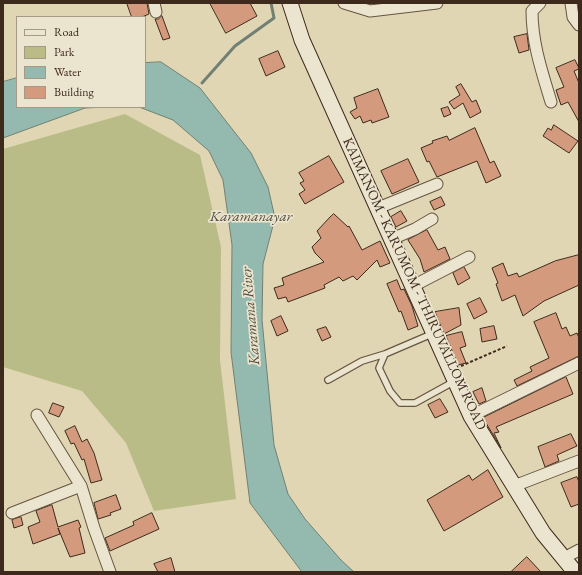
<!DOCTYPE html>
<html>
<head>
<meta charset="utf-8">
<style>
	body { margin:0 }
	#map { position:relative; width:582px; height:575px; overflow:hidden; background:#e0d6b3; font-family:"EB Garamond",serif }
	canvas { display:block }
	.frame { position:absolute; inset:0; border:4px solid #3e2a1c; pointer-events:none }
	.legend { position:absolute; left:16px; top:16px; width:130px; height:92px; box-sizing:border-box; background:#ebe4ce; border:1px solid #a69a87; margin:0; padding:5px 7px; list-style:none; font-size:12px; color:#3e2a1c }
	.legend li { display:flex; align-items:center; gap:8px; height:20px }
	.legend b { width:20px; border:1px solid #a69a87 }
</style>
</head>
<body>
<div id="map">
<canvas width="582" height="575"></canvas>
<div class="frame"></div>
<ul class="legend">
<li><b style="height:5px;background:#ebe4ce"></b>Road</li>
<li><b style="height:11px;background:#babc87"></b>Park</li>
<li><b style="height:11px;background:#94b9ae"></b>Water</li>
<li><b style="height:11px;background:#d49a7d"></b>Building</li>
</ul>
</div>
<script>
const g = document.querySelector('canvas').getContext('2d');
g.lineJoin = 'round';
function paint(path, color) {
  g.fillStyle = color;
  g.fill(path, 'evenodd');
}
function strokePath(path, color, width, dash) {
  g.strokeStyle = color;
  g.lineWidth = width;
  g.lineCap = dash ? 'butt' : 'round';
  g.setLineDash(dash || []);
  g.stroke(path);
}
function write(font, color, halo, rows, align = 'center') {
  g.font = font + ' "EB Garamond",serif';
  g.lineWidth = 3.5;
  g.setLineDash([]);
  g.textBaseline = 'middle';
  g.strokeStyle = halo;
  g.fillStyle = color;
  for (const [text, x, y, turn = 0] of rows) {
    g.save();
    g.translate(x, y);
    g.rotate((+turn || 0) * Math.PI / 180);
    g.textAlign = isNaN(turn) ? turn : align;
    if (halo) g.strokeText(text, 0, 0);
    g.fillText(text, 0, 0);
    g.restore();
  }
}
paint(new Path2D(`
	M125,114L200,155L221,247L220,360L236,499L154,511L126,443L82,391L3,367V149Z`), '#babc87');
const water = new Path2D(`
	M161,62L200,88L251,153L268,187L275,218L263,264L262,320L274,445L288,494L305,519L341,560L354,572H302L250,503L231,352L232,245L223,180L209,151L173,120L139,107H145V63Z
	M17,78V107H107L85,108L3,138V82Z`);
paint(water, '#94b9ae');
strokePath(water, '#728074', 1);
strokePath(new Path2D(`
	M202,83L235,46L274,18L271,3`), '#728074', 3);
const building = new Path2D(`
	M127,3H147L149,14L142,17H132Z
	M210,3H250L257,16L226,33Z
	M162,16L170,38L163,40L155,19H158Z
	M527,34L529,50L519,53L514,37Z
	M278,51L285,67L266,76L259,59Z
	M575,60L579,68V69L574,71L579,83V122L568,102L561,105L556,90L564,87L556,68Z
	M461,84L472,102L476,100L481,112L470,118L463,103L454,109L449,102L460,95L456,87Z
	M378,89L389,117L372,123L371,120L363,123L360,116L355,119L350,112L357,108L354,98Z
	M448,107L451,114L444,117L441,109Z
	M554,125L578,141L569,153L543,136L548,128L551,130Z
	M475,128L490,163L494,161L501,176L486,183L477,161L437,177L429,161L427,162L421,148L433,143L432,141L447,136L449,140Z
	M329,156L344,182L305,204L299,194L305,190L300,183L304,181L299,173Z
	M408,159L419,182L392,194L381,171Z
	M441,197L445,205L434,210L430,202Z
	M401,211L407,221L396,227L391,217Z
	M334,214L348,227L349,226L362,250L380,241L390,263L380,267L377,260L357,280L353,276L343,281L339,277L324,285L325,288L288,302L286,297L278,299L274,288L284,285L282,278L324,262L315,253L312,247L321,238L317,231L331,216Z
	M427,230L438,250L445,247L450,259L424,272L420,259L408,240Z
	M579,255V285L544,301L523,316L515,295L502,301L496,284L498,283L492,268L503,263L508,276L517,273L519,277L555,261Z
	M464,267L470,278L458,285L453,273Z
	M397,280L401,290L404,289L412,306L418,326L408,330L401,311L399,312L387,284Z
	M480,298L487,312L474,319L467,304Z
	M459,308L461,325L444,334L435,312Z
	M556,313L562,329L566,327L570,336L577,333L579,338V356L517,386L514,380L532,371L530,367L549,358L534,322Z
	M281,316L288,331L277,336L271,321Z
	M494,326L497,339L482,342L480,329Z
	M326,327L331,337L322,341L317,330Z
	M462,332L466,346L460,348L466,363L458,365L446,336Z
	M566,377L573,394L496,427L499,432L494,433L501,448L483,418Z
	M482,388L486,401L479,404L473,392Z
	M440,399L448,412L435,418L428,405Z
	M53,403L64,407L59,417L49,413Z
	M75,426L82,442L87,439L94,453L102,480L91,483L84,459L82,460L74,443L71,444L65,431Z
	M571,434L577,446L557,455L559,461L545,467L538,447Z
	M488,470L503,497L444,531L427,500L469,475L472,480Z
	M577,477L579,482V504L571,507L561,483Z
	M116,495L121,509L110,513L111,515L98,519L94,503Z
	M52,505L58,527L78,520L81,527L79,528L85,553L70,557L58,528L60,534L33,544L28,527L40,522L36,511Z
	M152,513L159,529L110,551L105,538L134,525L133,522Z
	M21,517L23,525L14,528L12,520Z
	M527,557L541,572H511Z
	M171,558L175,572H158L154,564Z`);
paint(building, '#d49a7d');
strokePath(building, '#3e2a1c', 1);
const lane = new Path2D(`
	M434,333L385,354L379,368L390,391L400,403H415L455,381
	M328,380L362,361L385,354`);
const street = new Path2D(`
	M154,3L156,12
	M344,3L370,11L437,3
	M540,3L532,11C532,43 542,72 551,102
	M571,3L573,17L579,25
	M378,208L437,184
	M392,239L415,229L432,219
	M413,286L469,257
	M37,415L81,486L94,528L110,572
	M471,416L579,363
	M514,486L579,461
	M12,513L81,486
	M564,558L579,550`);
const secondary = new Path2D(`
	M290,3L302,40L471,416L543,533L575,572`);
strokePath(lane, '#665542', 8);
strokePath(street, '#665542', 13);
strokePath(secondary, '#3e2a1c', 17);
strokePath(new Path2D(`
	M461,366L507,346`), '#3e2a1c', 2, [3, 2]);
strokePath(lane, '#ebe4ce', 5.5);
strokePath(street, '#ebe4ce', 11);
strokePath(secondary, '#ebe4ce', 15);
write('14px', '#3e2a1c', '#ebe4ce', [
	["KAIMANOM - KARUMOM - THIRUVALLOM ROAD",414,284,65]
]);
write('italic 15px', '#544e40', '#ebe4ce', [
	["Karamanayar",251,217],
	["Karamana River",251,316,-95]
]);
</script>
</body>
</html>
